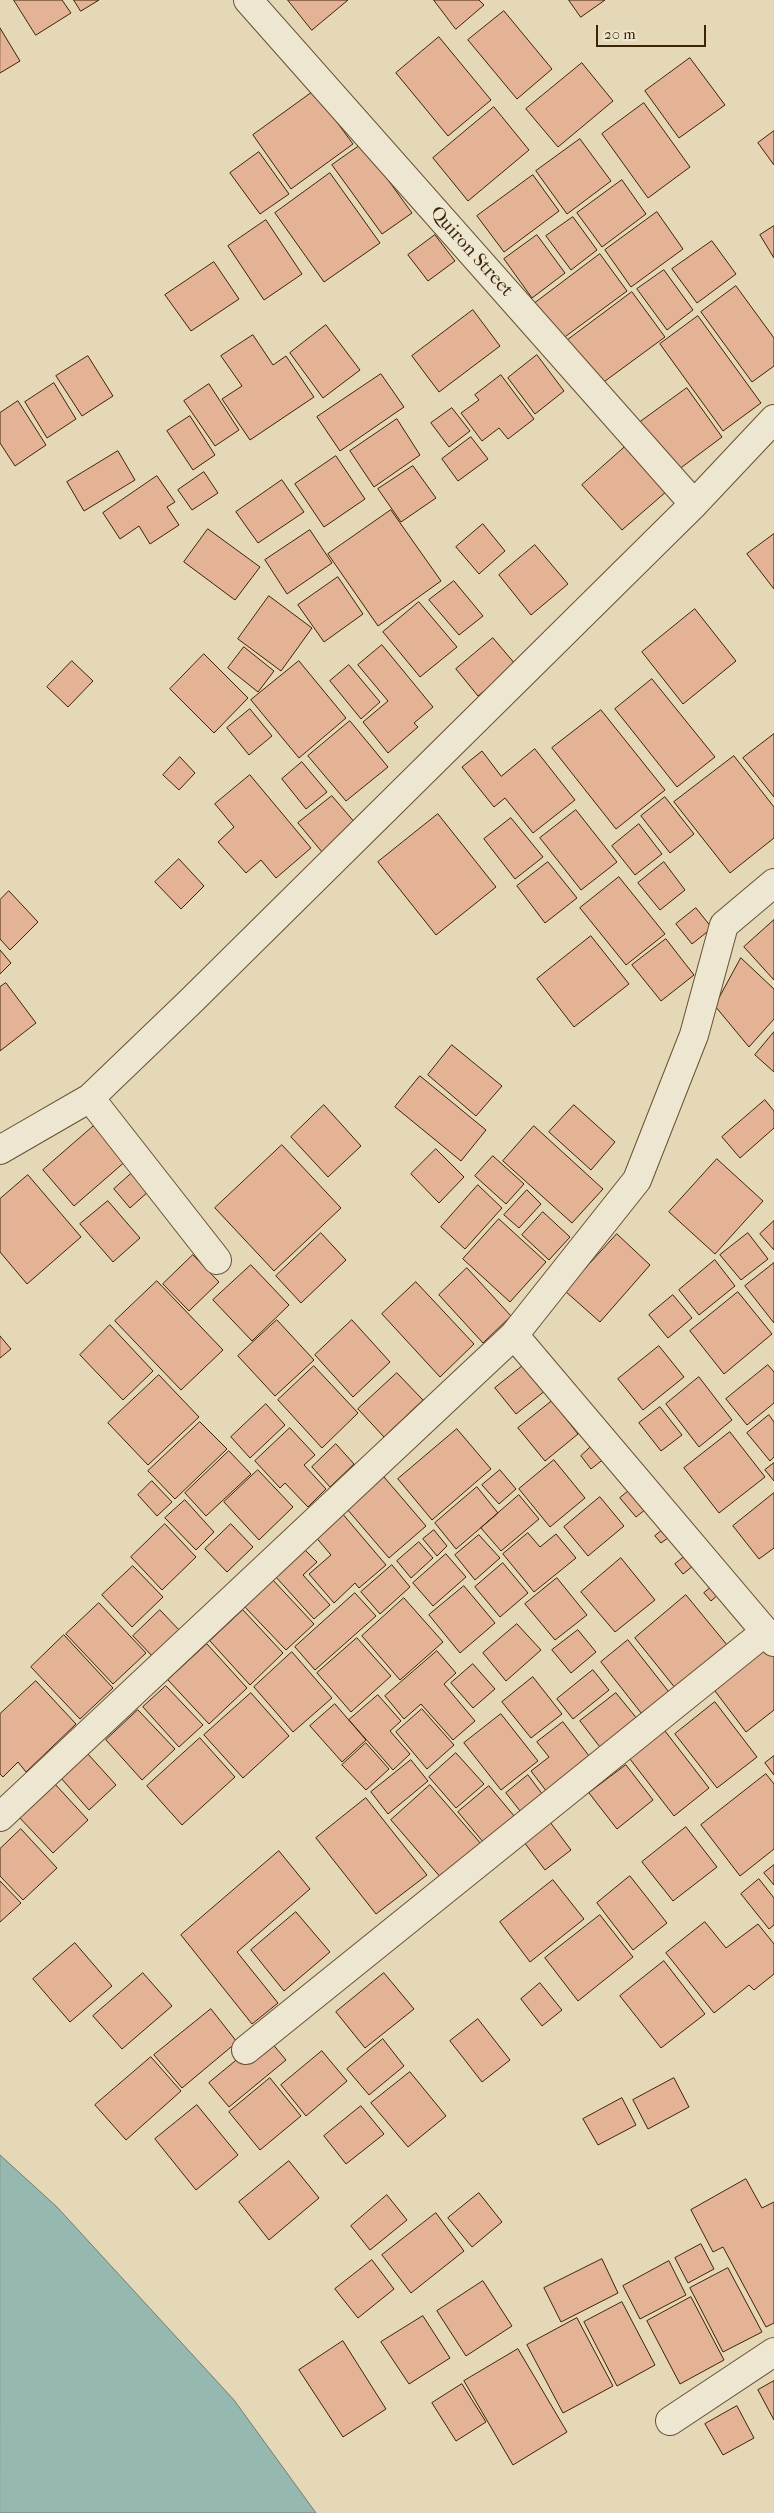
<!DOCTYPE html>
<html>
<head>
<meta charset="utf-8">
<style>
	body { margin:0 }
	#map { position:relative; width:774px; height:2513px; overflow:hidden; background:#e4d8b6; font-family:"IM FELL French Canon",serif }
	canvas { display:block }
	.scale { position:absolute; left:596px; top:25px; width:110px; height:22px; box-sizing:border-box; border:2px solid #3e2406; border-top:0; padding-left:6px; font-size:15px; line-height:18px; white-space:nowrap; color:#3e2406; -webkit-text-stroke:4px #ede6d0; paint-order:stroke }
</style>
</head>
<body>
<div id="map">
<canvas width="774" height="2513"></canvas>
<div class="scale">20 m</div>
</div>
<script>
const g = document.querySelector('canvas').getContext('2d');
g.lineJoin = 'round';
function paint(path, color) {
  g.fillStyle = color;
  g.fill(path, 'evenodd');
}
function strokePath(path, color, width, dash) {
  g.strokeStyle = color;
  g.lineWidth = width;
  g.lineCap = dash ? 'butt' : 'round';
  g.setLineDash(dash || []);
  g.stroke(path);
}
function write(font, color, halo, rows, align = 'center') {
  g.font = font + ' "IM FELL French Canon",serif';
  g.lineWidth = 4.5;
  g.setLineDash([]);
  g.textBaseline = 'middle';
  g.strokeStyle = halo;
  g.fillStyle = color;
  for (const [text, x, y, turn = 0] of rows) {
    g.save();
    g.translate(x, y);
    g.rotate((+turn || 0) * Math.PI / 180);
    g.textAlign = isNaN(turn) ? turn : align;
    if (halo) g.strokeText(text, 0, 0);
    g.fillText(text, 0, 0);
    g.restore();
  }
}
const water = new Path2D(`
	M0,2155L57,2207L234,2400L316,2513H0Z`);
paint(water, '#95b9b1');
strokePath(water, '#727d6d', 1);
const building = new Path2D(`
	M14,0H62L71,13L36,35Z
	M74,0H99L81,11Z
	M288,0H348L312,30Z
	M434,0H479L484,5L456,29Z
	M569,0H605L581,17Z
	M504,11L552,69L517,99L468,40Z
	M0,28L20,61L0,73Z
	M439,37L491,100L448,136L396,73Z
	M690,58L725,105L679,138L645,91Z
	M582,63L613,101L558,147L526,109Z
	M314,91L353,144L291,189L253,135Z
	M644,103L690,167L648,198L602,134Z
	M494,107L529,150L468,201L433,158Z
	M774,131V165L758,143Z
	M580,139L611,181L567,214L536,171Z
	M362,144L412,213L382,234L332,165Z
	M259,152L289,194L260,214L230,173Z
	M330,173L380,243L324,282L275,213Z
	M533,175L559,211L504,252L477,216Z
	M622,180L646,214L602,247L577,213Z
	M657,212L683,249L631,287L605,250Z
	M573,217L597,250L571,270L546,236Z
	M266,220L302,274L264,300L228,246Z
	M774,226V258L760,235Z
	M435,235L455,261L428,281L408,255Z
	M537,235L565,273L532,298L504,259Z
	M712,241L736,274L697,303L672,269Z
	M600,254L627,291L562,339L535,303Z
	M214,262L239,299L191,331L165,295Z
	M664,270L693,310L667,330L637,289Z
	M736,286L774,338V366L752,382L701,312Z
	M632,292L665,337L597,387L565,342Z
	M473,310L500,346L439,392L412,356Z
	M698,316L761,403L723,431L660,344Z
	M326,325L360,370L323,398L290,353Z
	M253,335L273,365L286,356L314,397L250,440L222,399L242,386L221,356Z
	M537,355L564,391L535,414L508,378Z
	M88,356L113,396L82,416L56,376Z
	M381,374L404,407L340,451L317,417Z
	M501,375L534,419L508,439L499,428L482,441L461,413L479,400L475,395Z
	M54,383L76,419L47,438L25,402Z
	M209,384L239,430L215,446L184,401Z
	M687,388L722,437L678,470L636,425Z
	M18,401L46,445L15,466L0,443V413Z
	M452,408L470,431L449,447L431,423Z
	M190,416L215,455L193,470L167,431Z
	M397,419L420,455L374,487L350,451Z
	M471,437L488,459L458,481L442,459Z
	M627,445L667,491L622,530L582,485Z
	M118,451L135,480L84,511L67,482Z
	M336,456L365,499L324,527L295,484Z
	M413,466L436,498L401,522L378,489Z
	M204,472L218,493L192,510L178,490Z
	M157,476L175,502L167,507L179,525L150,544L139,526L120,539L103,513Z
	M282,480L304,512L258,543L236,512Z
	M391,510L441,581L378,626L328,554Z
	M483,524L505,551L479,574L456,547Z
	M208,529L260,567L235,600L184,562Z
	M310,530L332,563L287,594L265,560Z
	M774,534V589L747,554Z
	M535,545L568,584L531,615L499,575Z
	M338,577L363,614L324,642L298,605Z
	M454,581L483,616L459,635L429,600Z
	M269,596L312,628L281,671L238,639Z
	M419,602L457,647L420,677L383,632Z
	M695,609L736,661L683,704L642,652Z
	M493,638L516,665L478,696L456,669Z
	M382,645L433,707L414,723L418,727L388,753L363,722L388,701L358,665Z
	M244,647L274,671L258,692L228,668Z
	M204,654L248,698L214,733L170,689Z
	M72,661L93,681L68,707L47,687Z
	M299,661L346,718L299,758L251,700Z
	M349,665L380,702L361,719L330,681Z
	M652,679L715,757L677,787L615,709Z
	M250,709L272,736L249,755L227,728Z
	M601,710L665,790L616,829L552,748Z
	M350,721L388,767L346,801L308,756Z
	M774,734V797L743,758Z
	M535,749L575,800L533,833L505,798L494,807L462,767L482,751L501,776Z
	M734,756L774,807V838L730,873L674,802Z
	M180,757L195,773L179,790L163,775Z
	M302,762L327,792L306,809L282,779Z
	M250,775L311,848L276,878L261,860L246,873L218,842L234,827L215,804Z
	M332,796L356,824L322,852L298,823Z
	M665,797L694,834L670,853L641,816Z
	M576,810L617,862L581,890L540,838Z
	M438,814L496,887L436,935L378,862Z
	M511,818L543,857L515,879L484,839Z
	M639,824L662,854L635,875L612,846Z
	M179,859L204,886L181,909L155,882Z
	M548,862L577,898L545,923L517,886Z
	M664,862L685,890L660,910L638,883Z
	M619,877L665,934L626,965L580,908Z
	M9,891L38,922L10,950L0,939V900Z
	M696,908L712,928L692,944L676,924Z
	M774,920V980L744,947Z
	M591,936L629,984L574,1027L537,979Z
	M666,939L694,975L661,1001L632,965Z
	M0,950L11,963L0,974Z
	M741,958L774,989V1019L749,1047L715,1006Z
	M6,983L36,1023L0,1051V987Z
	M774,1032V1072L755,1055Z
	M452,1045L502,1086L476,1116L428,1075Z
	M420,1076L486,1130L461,1161L395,1107Z
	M765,1100L774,1111V1128L740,1158L722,1137Z
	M324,1105L361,1146L328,1177L291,1137Z
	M574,1105L615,1142L591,1170L549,1132Z
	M96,1124L127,1160L74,1206L43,1170Z
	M534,1126L603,1189L572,1223L503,1161Z
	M282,1145L341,1208L274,1271L215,1208Z
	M436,1149L464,1177L439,1203L411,1174Z
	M493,1156L524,1184L506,1204L475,1176Z
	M717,1159L763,1201L715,1254L669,1212Z
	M133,1172L149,1191L130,1208L114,1189Z
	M28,1175L81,1237L27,1284L0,1252V1199Z
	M478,1185L502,1208L465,1249L441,1227Z
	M527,1190L541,1204L519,1228L504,1215Z
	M108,1201L140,1238L113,1262L80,1224Z
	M543,1212L570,1237L549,1260L522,1235Z
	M499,1219L546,1262L510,1302L463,1259Z
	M774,1221V1250L760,1234Z
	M321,1233L346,1260L301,1303L276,1276Z
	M748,1233L768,1259L741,1280L720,1255Z
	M617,1234L650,1265L600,1322L565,1291Z
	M193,1255L219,1282L189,1311L163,1284Z
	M715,1260L735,1286L699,1315L679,1290Z
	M774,1263V1323L745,1286Z
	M251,1265L289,1305L252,1341L213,1300Z
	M467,1268L511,1316L483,1343L439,1295Z
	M157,1281L223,1350L181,1390L115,1321Z
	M416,1282L474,1344L440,1377L382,1314Z
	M738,1292L772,1334L724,1374L690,1331Z
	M673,1295L692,1318L668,1338L649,1315Z
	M277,1320L314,1360L275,1396L238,1356Z
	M352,1320L390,1362L353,1397L315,1355Z
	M110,1325L153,1371L123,1400L80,1355Z
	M0,1336L11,1349L0,1358Z
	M659,1346L684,1377L643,1410L618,1379Z
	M530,1360L551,1386L516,1414L495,1388Z
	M768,1365L774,1372V1403L747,1425L726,1399Z
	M314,1366L358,1413L322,1448L278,1400Z
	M397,1373L423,1400L384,1437L358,1409Z
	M159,1375L199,1417L148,1465L108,1423Z
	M699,1377L732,1420L699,1447L666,1404Z
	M552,1401L578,1434L545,1461L518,1428Z
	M266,1404L285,1425L250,1458L231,1437Z
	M660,1407L682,1435L661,1451L639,1423Z
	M769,1415L774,1422V1457L770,1461L747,1433Z
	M200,1422L227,1449L175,1499L148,1471Z
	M290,1428L315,1455L304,1465L326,1489L308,1507L285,1483L280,1488L255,1461Z
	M457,1429L491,1469L432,1520L398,1479Z
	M730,1432L765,1477L719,1513L684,1468Z
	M336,1444L354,1464L330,1487L312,1467Z
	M594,1444L605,1458L591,1469L581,1456Z
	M229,1451L251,1474L206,1516L185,1493Z
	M554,1460L585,1498L550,1527L519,1489Z
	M774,1463V1481L765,1470Z
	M258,1470L293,1507L259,1540L224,1502Z
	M500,1470L516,1489L499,1504L482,1485Z
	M384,1477L426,1526L389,1558L347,1509Z
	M152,1481L172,1502L157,1516L138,1495Z
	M636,1485L651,1505L636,1517L620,1498Z
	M477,1487L498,1513L456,1549L435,1523Z
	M774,1493V1548L759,1559L733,1526Z
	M519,1495L539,1519L501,1551L481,1528Z
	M600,1497L624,1526L588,1556L564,1527Z
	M185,1500L214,1532L196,1550L165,1518Z
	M341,1512L386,1565L359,1588L355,1583L334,1603L309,1574L331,1555L314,1535Z
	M165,1524L196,1557L162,1590L131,1557Z
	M231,1524L253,1547L227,1572L205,1549Z
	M670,1524L676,1532L661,1543L655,1536Z
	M434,1530L447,1546L437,1556L423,1539Z
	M528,1533L540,1547L556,1534L576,1558L534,1592L503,1554Z
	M479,1535L500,1558L475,1580L455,1555Z
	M419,1542L433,1558L411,1578L397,1561Z
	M304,1549L317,1562L303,1575L330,1605L314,1619L275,1576Z
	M692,1551L699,1561L683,1574L675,1564Z
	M446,1554L466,1577L433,1606L413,1583Z
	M621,1558L655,1600L615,1632L581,1592Z
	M503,1563L528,1593L500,1617L475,1587Z
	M392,1565L410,1587L380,1614L361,1592Z
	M133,1566L163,1597L132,1627L102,1595Z
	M271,1578L314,1624L286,1650L243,1605Z
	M557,1578L587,1615L555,1640L525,1604Z
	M714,1585L720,1593L711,1601L704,1593Z
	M464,1586L495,1623L460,1653L429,1615Z
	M355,1593L376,1616L315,1670L295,1647Z
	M686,1595L732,1651L680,1694L635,1638Z
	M404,1598L443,1642L400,1680L362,1636Z
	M99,1603L146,1653L113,1684L66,1634Z
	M160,1610L182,1633L155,1659L133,1636Z
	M243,1610L283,1653L250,1685L210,1641Z
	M517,1624L541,1650L506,1681L483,1653Z
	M578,1630L596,1652L571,1673L552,1650Z
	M64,1635L113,1688L80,1719L31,1667Z
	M357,1638L391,1676L351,1712L317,1673Z
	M628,1640L676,1701L649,1723L601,1662Z
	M770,1642L774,1647V1710L746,1732L712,1687Z
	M207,1644L247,1688L209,1724L168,1680Z
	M437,1651L456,1673L444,1684L475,1721L453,1740L421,1704L404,1719L385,1696Z
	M292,1652L332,1698L293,1732L254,1687Z
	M473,1664L495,1689L473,1708L451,1683Z
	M593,1670L609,1690L573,1719L557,1699Z
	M533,1677L562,1714L531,1738L502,1702Z
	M36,1681L76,1724L26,1772L18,1762L3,1777L0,1774V1714Z
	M166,1686L203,1725L179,1747L143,1707Z
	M251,1693L289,1736L243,1778L204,1735Z
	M616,1693L643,1726L606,1755L580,1721Z
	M378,1695L401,1721L390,1731L410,1754L393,1770L349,1720Z
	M715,1702L757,1757L717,1788L675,1734Z
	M335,1704L366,1740L342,1762L310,1726Z
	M422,1709L454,1745L427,1769L396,1732Z
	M138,1710L175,1749L142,1780L106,1740Z
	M501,1714L538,1761L501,1790L464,1743Z
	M563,1722L593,1761L547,1792L531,1771L549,1757L537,1742Z
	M665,1731L709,1788L674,1816L630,1759Z
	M200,1738L235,1777L182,1825L147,1786Z
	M366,1743L389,1769L366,1790L342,1765Z
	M87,1753L116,1785L89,1810L61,1778Z
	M456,1753L484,1784L456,1808L429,1777Z
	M774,1756V1775L765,1763Z
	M411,1760L428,1781L388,1814L371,1792Z
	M626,1765L653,1800L617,1829L589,1793Z
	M766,1774L774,1784V1849L740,1876L701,1825Z
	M528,1775L546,1799L524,1816L506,1793Z
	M54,1783L88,1820L53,1853L18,1816Z
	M430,1785L482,1845L442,1879L391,1820Z
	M489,1786L520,1823L489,1849L458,1812Z
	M366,1798L427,1875L376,1914L316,1838Z
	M550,1822L571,1850L545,1870L524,1842Z
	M686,1827L717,1867L673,1901L642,1862Z
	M21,1829L57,1868L23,1900L0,1876V1849Z
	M279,1851L310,1889L237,1952L278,2003L252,2024L181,1935Z
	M774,1865V1885L764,1873Z
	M630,1876L667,1923L633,1950L597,1903Z
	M759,1879L774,1898V1925L769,1929L741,1894Z
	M553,1880L584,1919L530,1962L500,1922Z
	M0,1881L21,1903L0,1922Z
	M296,1912L330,1952L284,1991L251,1950Z
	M600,1915L633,1957L578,2001L545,1958Z
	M705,1922L726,1948L758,1924L774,1944V1974L754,1990L749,1985L714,2013L666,1953Z
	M75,1943L112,1986L70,2022L33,1979Z
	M664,1961L705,2014L661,2048L620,1996Z
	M143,1973L172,2006L122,2049L93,2016Z
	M384,1973L414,2009L365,2048L336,2012Z
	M540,1983L562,2010L542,2026L521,1999Z
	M211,2009L237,2042L182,2088L154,2055Z
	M478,2019L510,2060L482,2082L450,2041Z
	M266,2036L286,2060L229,2107L209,2083Z
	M383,2039L404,2066L369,2095L347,2069Z
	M322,2051L347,2081L306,2116L281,2085Z
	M151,2057L181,2091L126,2140L95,2105Z
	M410,2072L446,2116L408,2147L371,2103Z
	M270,2078L301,2116L260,2150L229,2112Z
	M674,2078L689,2107L648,2129L633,2100Z
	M622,2098L636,2125L598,2145L583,2119Z
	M197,2105L238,2155L196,2190L155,2139Z
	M361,2106L384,2134L346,2164L324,2136Z
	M289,2161L319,2198L269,2240L239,2202Z
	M746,2179L762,2208L774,2202V2323L766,2327L723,2247L713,2252L691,2210Z
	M479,2193L502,2222L472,2247L448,2218Z
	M387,2195L407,2220L370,2250L351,2226Z
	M436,2213L464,2251L411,2293L382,2255Z
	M701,2244L714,2269L688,2283L675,2258Z
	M602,2259L618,2293L561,2322L544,2288Z
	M372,2260L394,2289L358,2318L335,2289Z
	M669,2261L686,2295L640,2319L623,2286Z
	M728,2268L762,2332L723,2352L690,2288Z
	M483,2281L512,2326L466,2356L437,2311Z
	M691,2297L724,2360L680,2384L647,2321Z
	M622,2302L655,2365L617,2386L584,2322Z
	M423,2316L450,2358L409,2384L381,2342Z
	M577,2318L613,2386L563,2413L527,2345Z
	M343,2341L386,2409L343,2437L299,2370Z
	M518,2349L567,2432L513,2465L464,2381Z
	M774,2381V2420L758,2390Z
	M462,2384L486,2422L456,2441L432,2403Z
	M737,2406L754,2438L723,2455L705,2424Z`);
paint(building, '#e4b295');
strokePath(building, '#3e2406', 1);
const minor = new Path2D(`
	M248,0L694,504
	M90,1098L217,1260
	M0,1150L90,1098L191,1001L694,504L774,419
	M514,1335L774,1642
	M0,1817L514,1335L637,1180L694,1035L724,925L774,883
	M246,2050L765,1632
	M670,2421L774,2352`);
strokePath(minor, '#685132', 30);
strokePath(minor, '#ede6d0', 28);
write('19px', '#3e2406', '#ede6d0', [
	["Quiron Street",471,252,48]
]);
</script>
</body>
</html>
